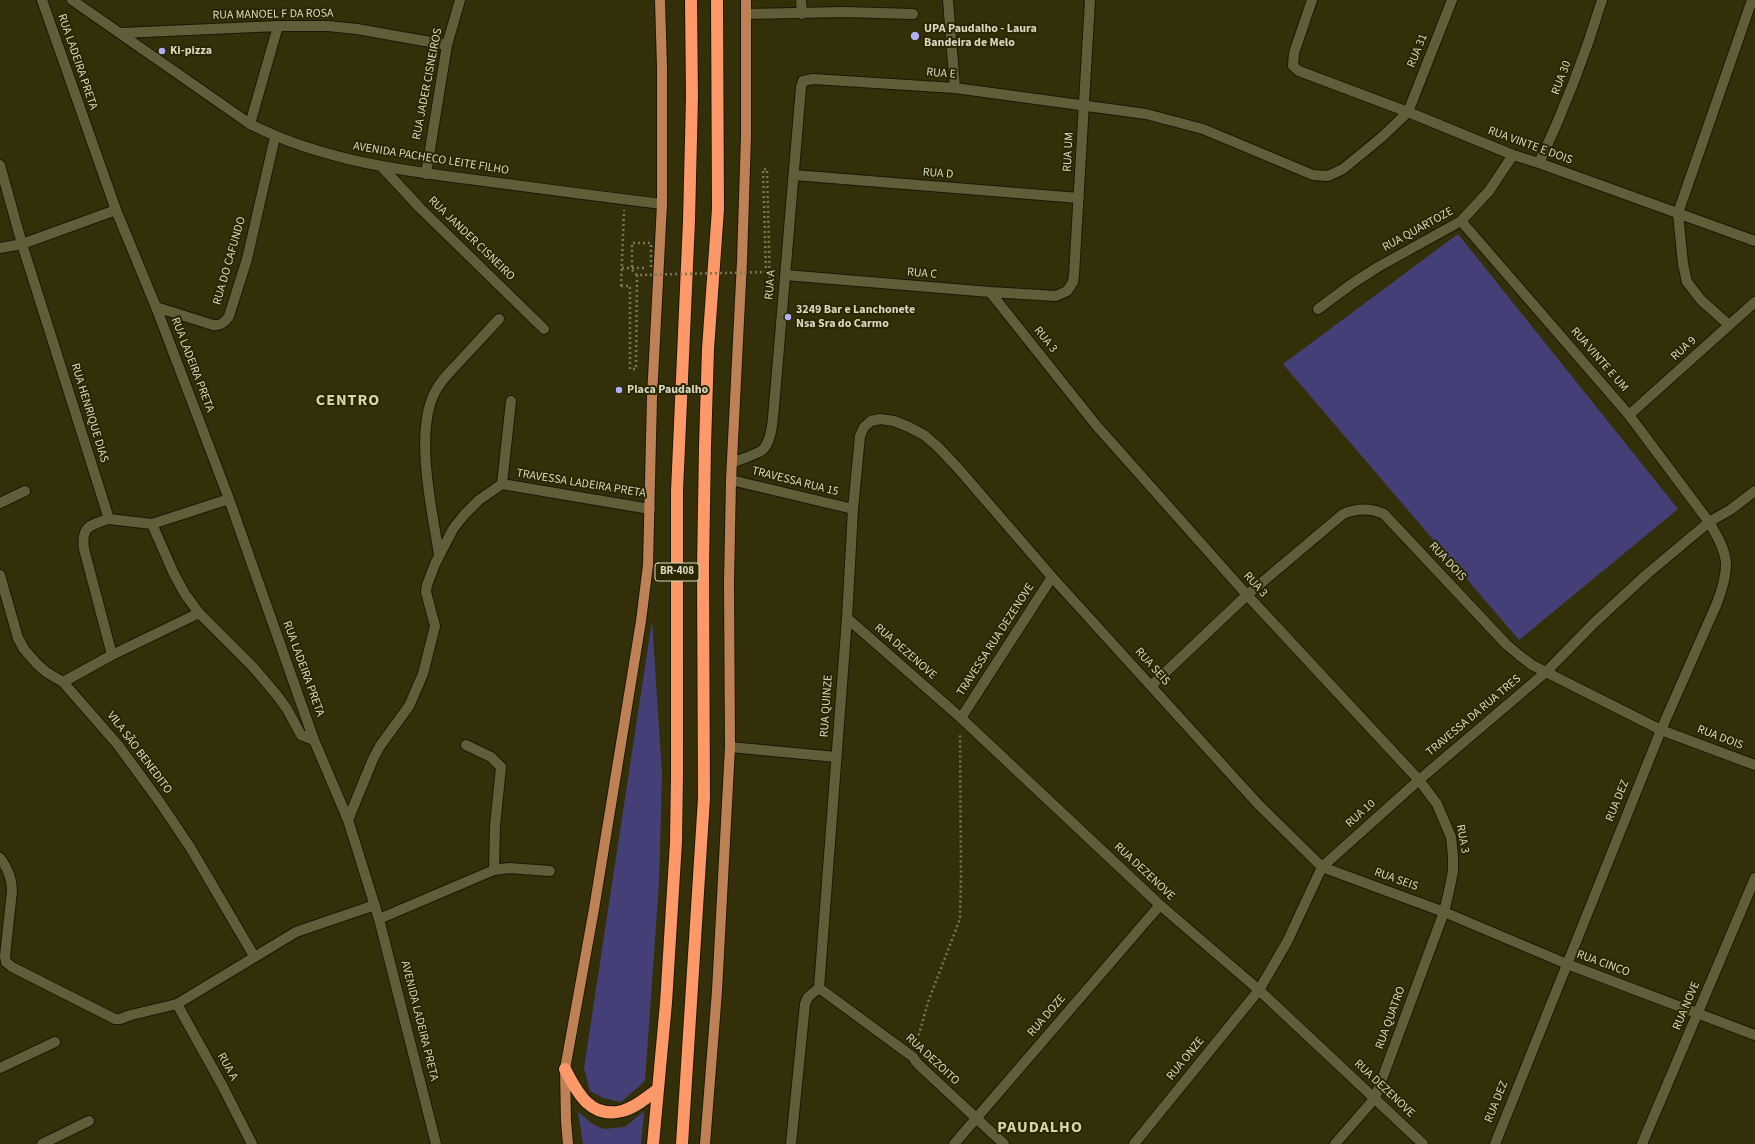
<!DOCTYPE html>
<html>
<head>
<meta charset="utf-8">
<style>
	body { margin:0 }
	canvas { display:block; background:#333009 }
</style>
</head>
<body>
<canvas width="1755" height="1144"></canvas>
<script>
const g = document.querySelector('canvas').getContext('2d');
g.lineJoin = 'round';
function paint(path, color) {
  g.fillStyle = color;
  g.fill(path, 'evenodd');
}
function strokePath(path, color, width, dash) {
  g.strokeStyle = color;
  g.lineWidth = width;
  g.lineCap = dash ? 'butt' : 'round';
  g.setLineDash(dash || []);
  g.stroke(path);
}
function write(font, color, halo, rows, align = 'center') {
  g.font = font + ' "Source Sans 3",sans-serif';
  g.lineWidth = 4;
  g.setLineDash([]);
  g.textBaseline = 'middle';
  g.strokeStyle = halo;
  g.fillStyle = color;
  for (const [text, x, y, turn = 0] of rows) {
    g.save();
    g.translate(x, y);
    g.rotate((+turn || 0) * Math.PI / 180);
    g.textAlign = isNaN(turn) ? turn : align;
    if (halo) g.strokeText(text, 0, 0);
    g.fillText(text, 0, 0);
    g.restore();
  }
}
paint(new Path2D(`
	M1458,234L1678,509L1519,640L1283,364Z
	M652,621L662,774L659,883L645,1081L621,1102L603,1098L590,1091L584,1068Z
	M644,1111L641,1144H583L578,1112L594,1125L604,1129L625,1127Z`), '#444077');
const minor = new Path2D(`
	M42,0L116,210L156,307L229,499L314,740
	M72,0L250,124C323,161 404,171 484,181C544,189 603,197 662,204
	M801,0L802,14
	M948,0L955,88
	M1312,0L1294,53L1293,66L1299,71L1408,112L1513,155L1539,163L1755,241
	M746,14L844,12L913,14
	M122,33L278,26H328L357,29L447,45
	M250,124L278,26
	M1539,163C1564,110 1585,56 1602,0
	M0,165L22,244L109,519C89,525 81,527 84,549L112,655
	M382,167L420,208L544,329
	M426,174L447,45L460,0
	M794,175L1079,198
	M1461,221L1629,415L1709,522C1729,555 1731,566 1717,603L1661,730L1495,1144
	M0,248L22,244L116,210
	M785,275L990,292L1056,296L1067,291L1073,282L1074,275L1090,0
	M990,292L1096,425L1247,595L1419,780L1437,804L1451,837L1453,856V871L1449,891L1444,912L1375,1098L1335,1144
	M156,307L213,325C221,326 225,322 229,316L247,259L275,137
	M1318,309L1353,283L1378,267L1461,221L1489,191L1513,155
	M1729,325L1701,300L1687,282L1683,264L1678,213L1752,0
	M1629,415L1755,302
	M732,463C741,459 752,456 761,451C774,442 773,410 775,395L801,87L803,81L813,79L955,88L1146,114L1203,129L1313,175L1328,176L1343,169L1382,137L1408,112L1452,0
	M731,480L853,509
	M502,484L511,401
	M0,503L25,491
	M109,519L152,524L229,499
	M152,524L174,574L185,594L199,613L253,667L276,694L287,709L301,735L314,740L348,820
	M439,554C432,511 414,432 435,392C441,380 451,371 460,361C473,347 486,333 499,319
	M0,575L18,638L24,649L37,664L46,672L63,682L118,745L159,801L190,847L254,956
	M847,618L961,718L1160,905L1259,990L1423,1144
	M63,682L112,655L199,613
	M1151,686L1247,595L1343,514C1357,508 1371,508 1384,514L1506,644L1519,655L1532,665L1661,730L1755,765
	M961,718L1052,577
	M466,745L491,757L501,767L495,826L494,870
	M730,747L836,757
	M0,858C8,868 12,878 12,891L5,956L6,962L12,967L115,1019H120L131,1015L177,1004L296,932L375,905
	M379,919L494,870L509,868L550,871
	M819,988L847,618L853,509L860,436L864,427L871,421L880,419L894,421L909,427L924,435L937,446L957,467L1052,577L1258,804L1322,867L1444,912L1567,964L1755,1035
	M819,988L913,1057L918,1064L1004,1144
	M177,1004L222,1085L252,1144
	M0,1068L55,1042
	M42,1144L89,1121
	M436,1144L379,919L348,820L373,759L380,746L409,706L423,674L435,626L426,592L427,585L435,564L453,529L464,515L479,500L502,484L650,509
	M791,1144L805,1004L808,997L819,988
	M954,1144L1160,905
	M1134,1144L1259,990L1287,942L1322,867L1419,780L1546,672L1594,623L1647,574L1709,522L1730,510L1755,491
	M1642,1144L1755,878`);
const major = new Path2D(`
	M568,1144L566,1121L565,1069L594,909L641,621L648,565L652,397L662,204V68L660,0
	M705,1144L717,991L730,747L729,582L731,480L742,261L746,136V0`);
const highway = new Path2D(`
	M565,1069C577,1092 590,1119 622,1111C635,1108 647,1097 657,1090
	M653,1144L666,1003L676,842L677,774V491L689,221L692,97L691,0
	M682,1144L704,798L703,567L705,446L708,349L718,209L717,0`);
strokePath(minor, '#1a1700', 12);
strokePath(major, '#1a1700', 12);
strokePath(highway, '#1a1700', 14);
strokePath(new Path2D(`
	M622,268H647
	M621,286L624,210
	M916,1045L928,1002L960,919L961,877L960,734`), '#787657', 2.5, [2, 3]);
strokePath(minor, '#605e38', 10);
strokePath(major, '#be8155', 10);
strokePath(highway, '#fd9868', 12);
strokePath(new Path2D(`
	M637,275L632,270V243H651V268
	M621,286H630V369H636L637,275L766,272L763,169H767L770,288`), '#787657', 2.5, [2, 3]);
for (const [x, y, r, color] of [
	[915,36,5,"#b0aefa"],
	[162,51,4,"#b0aefa"],
	[788,317,4,"#b0aefa"],
	[619,390,4,"#b0aefa"]
]) {
  const dot = new Path2D();
  dot.arc(x, y, r, 0, 2 * Math.PI);
  g.fillStyle = color;
  g.fill(dot);
  strokePath(dot, '#292600', 1.5);
}
for (const [x, y, w] of [
	[677,572,44]
]) {
  const box = new Path2D();
  box.roundRect(x - w / 2, y - 9, w, 18, 3);
  g.fillStyle = '#292600';
  g.fill(box);
  strokePath(box, '#d8d7c2', 1);
}
write('bold 11px', '#d8d7c2', null, [
	["BR-408",677,572]
]);
write('12px', '#d8d7c2', '#292600', [
	["RUA MANOEL F DA ROSA",273,15,-1],
	["RUA 31",1418,51,-68],
	["RUA LADEIRA PRETA",77,62,71],
	["RUA E",941,74,5],
	["RUA 30",1562,78,-69],
	["RUA JADER CISNEIROS",428,84,-79],
	["RUA VINTE E DOIS",1530,146,20],
	["RUA UM",1069,152,-87],
	["AVENIDA PACHECO LEITE FILHO",431,159,9],
	["RUA D",938,174,4],
	["RUA QUARTOZE",1418,230,-29],
	["RUA JANDER CISNEIRO",471,239,44],
	["RUA DO CAFUNDO",230,261,-74],
	["RUA C",922,274,5],
	["RUA A",771,285,-85],
	["RUA 3",1045,340,51],
	["RUA 9",1684,349,-42],
	["RUA VINTE E UM",1599,360,49],
	["RUA LADEIRA PRETA",192,365,69],
	["RUA HENRIQUE DIAS",89,413,73],
	["TRAVESSA RUA 15",795,482,14],
	["TRAVESSA LADEIRA PRETA",581,484,9],
	["RUA DOIS",1447,562,47],
	["RUA 3",1255,585,48],
	["TRAVESSA RUA DEZENOVE",996,640,-57],
	["RUA DEZENOVE",905,652,41],
	["RUA SEIS",1152,667,48],
	["RUA LADEIRA PRETA",303,669,70],
	["RUA QUINZE",827,706,-86],
	["TRAVESSA DA RUA TRES",1474,716,-40],
	["RUA DOIS",1720,738,21],
	["VILA SÃO BENEDITO",139,753,53],
	["RUA DEZ",1618,801,-68],
	["RUA 10",1361,814,-42],
	["RUA 3",1462,839,79],
	["RUA DEZENOVE",1144,872,43],
	["RUA SEIS",1396,880,20],
	["RUA CINCO",1603,964,20],
	["RUA NOVE",1687,1006,-67],
	["RUA DOZE",1047,1016,-49],
	["RUA QUATRO",1391,1018,-70],
	["AVENIDA LADEIRA PRETA",419,1021,76],
	["RUA ONZE",1186,1059,-51],
	["RUA DEZOITO",932,1060,43],
	["RUA A",227,1067,61],
	["RUA DEZENOVE",1384,1089,43],
	["RUA DEZ",1497,1102,-68]
]);
write('bold 12px', '#d8d7c2', '#292600', [
	["UPA Paudalho - Laura",924,29],
	["Bandeira de Melo",924,43],
	["Ki-pizza",170,51],
	["3249 Bar e Lanchonete",796,310],
	["Nsa Sra do Carmo",796,324],
	["Placa Paudalho",627,390]
], 'left');
g.letterSpacing = '1px';
write('bold 16px', '#d6d4aa', '#292600', [
	["CENTRO",348,401],
	["PAUDALHO",1040,1128]
]);
g.letterSpacing = '0px';
</script>
</body>
</html>
